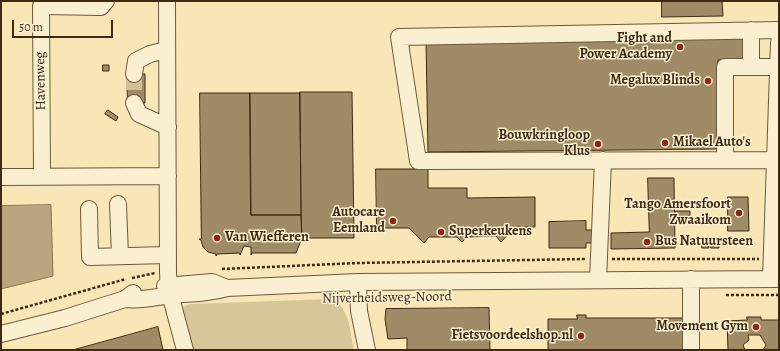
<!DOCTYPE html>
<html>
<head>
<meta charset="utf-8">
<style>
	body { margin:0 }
	#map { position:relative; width:780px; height:351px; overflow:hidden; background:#f8e6b7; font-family:Alegreya,serif }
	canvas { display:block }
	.frame { position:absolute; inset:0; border:2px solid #3e2a11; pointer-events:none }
	.scale { position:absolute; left:12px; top:20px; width:101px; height:18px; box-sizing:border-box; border:2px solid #3e2a11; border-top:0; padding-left:5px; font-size:12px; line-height:14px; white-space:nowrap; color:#3e2a11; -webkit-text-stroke:3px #faefd0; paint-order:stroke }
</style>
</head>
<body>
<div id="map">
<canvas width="780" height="351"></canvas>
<div class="frame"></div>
<div class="scale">50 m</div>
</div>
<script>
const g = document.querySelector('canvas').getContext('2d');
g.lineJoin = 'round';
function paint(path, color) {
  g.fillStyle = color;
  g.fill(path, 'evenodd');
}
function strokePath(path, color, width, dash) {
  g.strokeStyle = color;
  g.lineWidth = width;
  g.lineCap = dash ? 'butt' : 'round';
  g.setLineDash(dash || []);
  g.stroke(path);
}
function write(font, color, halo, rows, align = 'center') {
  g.font = font + ' Alegreya,serif';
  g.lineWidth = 3;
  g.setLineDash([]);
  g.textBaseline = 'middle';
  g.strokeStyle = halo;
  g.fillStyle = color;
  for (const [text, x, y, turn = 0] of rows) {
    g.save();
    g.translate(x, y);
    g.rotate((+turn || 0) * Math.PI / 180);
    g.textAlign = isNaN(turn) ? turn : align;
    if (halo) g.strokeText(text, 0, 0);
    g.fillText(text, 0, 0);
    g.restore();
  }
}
paint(new Path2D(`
	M332,299C350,309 350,331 354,350H189L180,315L183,307L190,304Z`), '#d8c69b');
const water = new Path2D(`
	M51,205L53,276L1,289V206Z`);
paint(water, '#b9a67f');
strokePath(water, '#887453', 1);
const building = new Path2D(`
	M662,1H722L723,16L662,17Z
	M749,37V59L718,60V149L428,152L426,41Z
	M103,65H109V71H103Z
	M127,74H145V103H128Z
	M300,92H352L354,238H302Z
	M200,93H250L251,215H301L302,238L296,253H252L251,255V247L244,246L240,255V253L217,254L216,256V254L208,252L203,247L201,240L199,239H201Z
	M250,93H300L301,215H251Z
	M108,110L118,117L116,121L105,114Z
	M376,169H428V188H467V198L535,197V227H515L501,242L496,236L467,237L462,242L457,237H429L424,243L409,228H377Z
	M648,178H674L675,248L611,249V233L649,232Z
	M728,197H748L749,231H728Z
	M676,211H690V216H676Z
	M586,221V230H592L593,243H586V248H549V222Z
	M711,242H719V248H711Z
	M702,243H708L709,248H702Z
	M489,308L490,350H407V338L388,339L385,319L386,309Z
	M577,315H586V318H683V350H548V319H577Z
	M747,317H761V320H779V350H763L766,345L760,335H748L749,340L743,345L745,350H728L727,321L747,320Z
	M158,327L163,350H73Z`);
paint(building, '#9f8c67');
strokePath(building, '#3e2a11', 1);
strokePath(new Path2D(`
	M134,74V103`), '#d3c096', 16, [16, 8]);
const minor = new Path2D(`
	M167,1L168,272L169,290L185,350
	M751,30V67
	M134,74L136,61L150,54L166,50
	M134,103L139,114L168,127
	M725,160V67H778
	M775,160L418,161L399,37L779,30
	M42,176L41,6L101,7L106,1
	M1,177L168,176
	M118,204L120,256
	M89,209L90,257L167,255
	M691,279V350
	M771,279L779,42
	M598,280L603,160
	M358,282L359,311L367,350
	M165,286L212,282L227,288
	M125,299C142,301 155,297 171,295C193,293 206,294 227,288L358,282L779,279
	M1,334L65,318L125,299L133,293`);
strokePath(minor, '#6c593a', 18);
strokePath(new Path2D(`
	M612,259H759
	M222,269L358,263L585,259
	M132,278L155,273
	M726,295H779
	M1,314L126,279`), '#3e2a11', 2.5, [3, 2]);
strokePath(minor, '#faefd0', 16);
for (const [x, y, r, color] of [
	[680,47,4,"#8f2418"],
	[708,81,4,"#8f2418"],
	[665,143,4,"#8f2418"],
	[598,144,4,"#8f2418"],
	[739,213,4,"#8f2418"],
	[393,221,4,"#8f2418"],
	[441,232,4,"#8f2418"],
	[217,238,4,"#8f2418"],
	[647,242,4,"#8f2418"],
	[756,327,4,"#8f2418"],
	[581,336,4,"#8f2418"]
]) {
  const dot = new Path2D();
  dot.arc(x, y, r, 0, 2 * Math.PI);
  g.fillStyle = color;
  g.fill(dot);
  strokePath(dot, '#faefd0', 1.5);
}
write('bold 14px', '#3e2a11', '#faefd0', [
	["Fight and",672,39],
	["Power Academy",672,55],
	["Megalux Blinds",700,81],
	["Bouwkringloop",590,136],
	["Klus",590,152],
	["Mikael Auto's",673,143,"left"],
	["Tango Amersfoort",731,205],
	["Zwaaikom",731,221],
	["Autocare",385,213],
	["Eemland",385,229],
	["Superkeukens",449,232,"left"],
	["Van Wiefferen",225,238,"left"],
	["Bus Natuursteen",655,242,"left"],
	["Movement Gym",748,327],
	["Fietsvoordeelshop.nl",573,336]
], 'right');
write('14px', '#3e2a11', '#faefd0', [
	["Havenweg",41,81,-91],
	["Nijverheidsweg-Noord",387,298,-1]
]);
</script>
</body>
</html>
